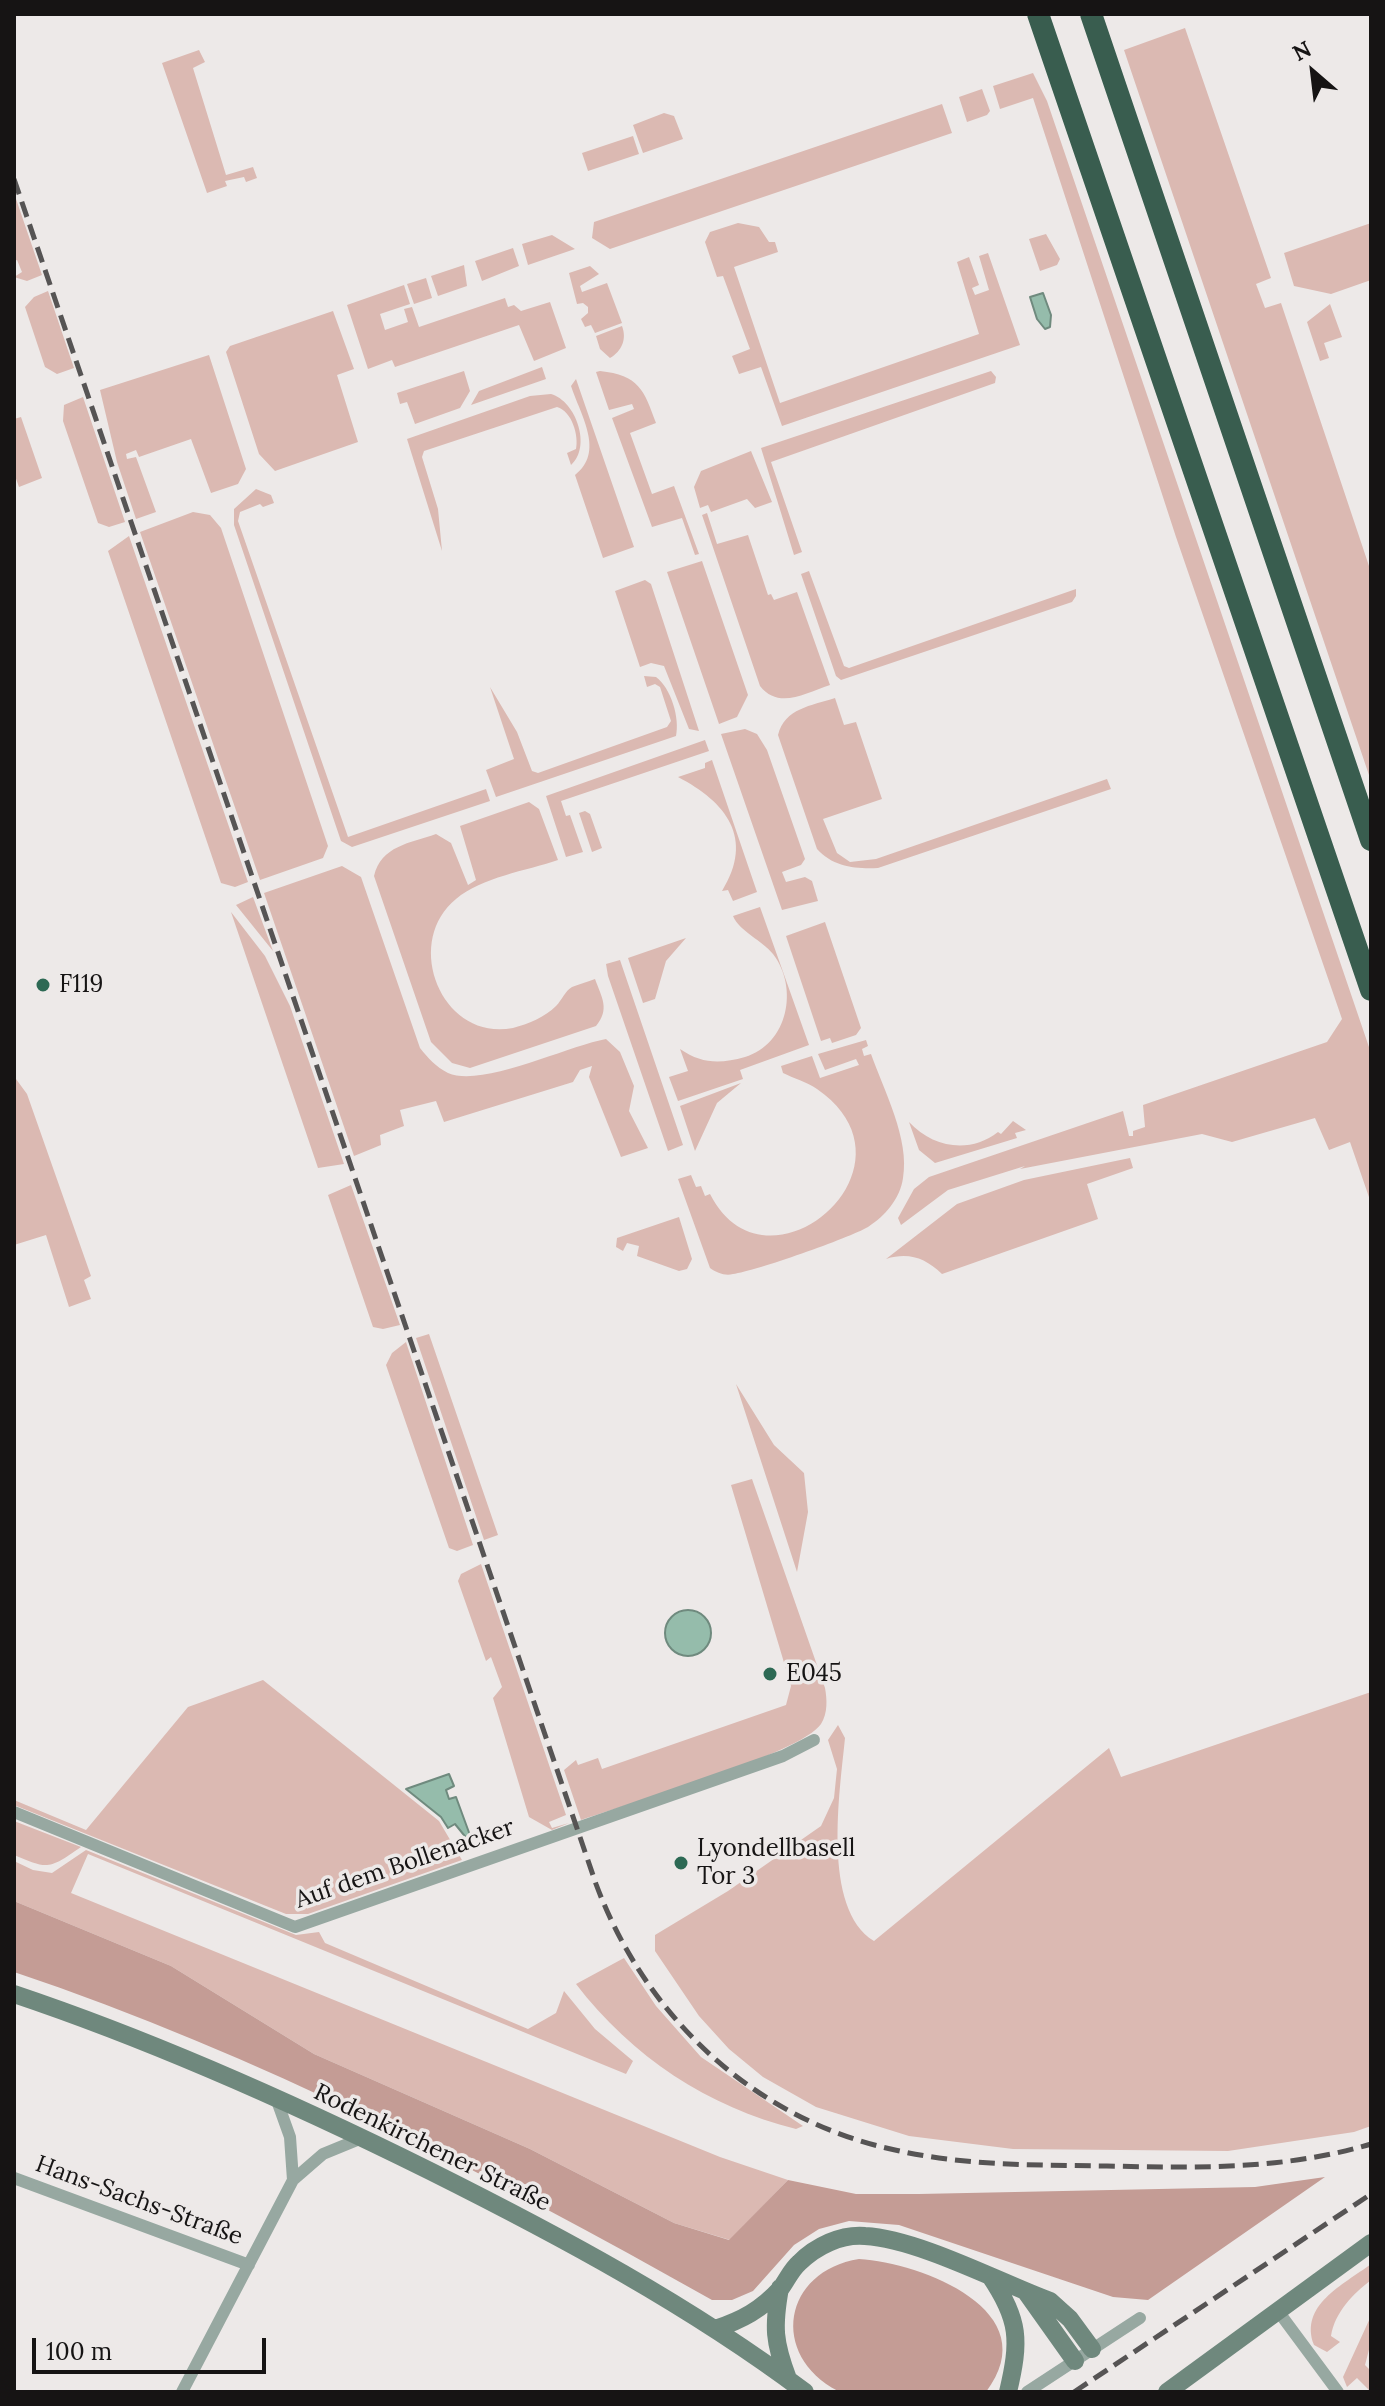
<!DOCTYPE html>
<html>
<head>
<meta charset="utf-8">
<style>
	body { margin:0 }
	#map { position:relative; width:1385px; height:2406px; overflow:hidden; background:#ede9e8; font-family:Lora,serif }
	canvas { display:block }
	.frame { position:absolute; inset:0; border:16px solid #161414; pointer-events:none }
	.north { position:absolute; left:1273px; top:32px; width:80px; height:80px; -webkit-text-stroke:6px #ede9e8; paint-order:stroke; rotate:332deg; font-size:22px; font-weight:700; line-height:32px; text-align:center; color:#161414 }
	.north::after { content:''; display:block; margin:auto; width:28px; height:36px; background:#161414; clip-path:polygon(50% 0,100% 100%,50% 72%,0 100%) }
	.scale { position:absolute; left:32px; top:2338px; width:234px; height:36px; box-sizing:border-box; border:4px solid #161414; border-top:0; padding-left:10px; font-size:24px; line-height:28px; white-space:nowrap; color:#161414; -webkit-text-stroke:6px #ede9e8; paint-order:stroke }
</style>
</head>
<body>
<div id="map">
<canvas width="1385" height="2406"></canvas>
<div class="frame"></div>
<div class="north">N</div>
<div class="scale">100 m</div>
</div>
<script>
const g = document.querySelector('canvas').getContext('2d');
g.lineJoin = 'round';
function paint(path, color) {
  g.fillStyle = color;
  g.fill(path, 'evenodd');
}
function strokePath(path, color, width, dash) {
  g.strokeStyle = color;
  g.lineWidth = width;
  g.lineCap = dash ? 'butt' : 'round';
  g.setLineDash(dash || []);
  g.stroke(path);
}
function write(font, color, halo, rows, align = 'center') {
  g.font = font + ' Lora,serif';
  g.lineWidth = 7;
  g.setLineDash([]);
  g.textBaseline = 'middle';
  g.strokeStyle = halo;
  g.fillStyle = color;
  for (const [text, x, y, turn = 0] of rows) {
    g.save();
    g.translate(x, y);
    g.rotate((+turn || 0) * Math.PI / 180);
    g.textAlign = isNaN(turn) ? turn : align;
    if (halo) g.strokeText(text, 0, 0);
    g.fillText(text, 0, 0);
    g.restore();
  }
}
paint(new Path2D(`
	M1185,28L1271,278L1256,284L1265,308L1281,303L1371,572V781L1124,50Z
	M199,50L205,62L193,68L226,175L253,167L257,178L246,182L244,177L225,181L227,186L207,193L162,63Z
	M1033,73L1047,101L1371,1053V1203L1350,1142L1329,1150L1315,1118L1232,1142L1202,1134L1020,1169L1025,1166L948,1190L901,1225L898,1218L914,1189L929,1177L1123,1111L1129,1136H1133V1131L1145,1127L1143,1105L1327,1042L1342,1019L1176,537L1033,98L1000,109L993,86Z
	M982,89L990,111L987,115L967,122L959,97Z
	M942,104L952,133L610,249L592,238L594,222Z
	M664,113L674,116L683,139L643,153L633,125Z
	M633,136L639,154L588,171L582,153Z
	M14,193L42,275L27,281L14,277L22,272L17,260L14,261Z
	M738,223L759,227L769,242H775L778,252L734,267L780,403L979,334L957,262L969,257L979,285L972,288L975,295L989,290L979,256L988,253L1020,345L782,426L761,367L739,374L732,356L750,349L723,276L717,277L705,242L710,232Z
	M1371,223V280L1331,294L1294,286L1284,253Z
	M1046,234L1060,259L1057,265L1040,271L1029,239Z
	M552,235L575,249L528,265L522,244Z
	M513,248L519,266L482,281L475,261Z
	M464,265L467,286L438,296L431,276Z
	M590,266L599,274L580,286L582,292L607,283L622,323L595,333L591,325L585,327L581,319L588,313V307L583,303L577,304L569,273Z
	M426,278L432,298L414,304L407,284Z
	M404,285L410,304L380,314L385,330L408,322L404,309L412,307L419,327L505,298L508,307L514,305L521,311L550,302L566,348L534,361L519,325L395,367L392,360L368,369L347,305Z
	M48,291L74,368L57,374L45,367L25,307L34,297Z
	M1330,304L1342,337L1324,343L1329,358L1320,361L1307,322Z
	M333,311L354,369L337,375L358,442L275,471L259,454L226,352L230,346Z
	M622,326C627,339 622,351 610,358L600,349L596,336Z
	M209,355L246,469L238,484L211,493L191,439L139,457L136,450L126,454L127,459L136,457L156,512L136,519L117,462L100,390Z
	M542,367L546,379L471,405L479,391Z
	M464,371L470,391L460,408L415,424L407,402L400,404L397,393Z
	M600,371C639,375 644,390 656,423L630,433L652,494L674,486L699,554L695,555L682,518L652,527L612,418L634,409L632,404L609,410L596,372Z
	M991,371L996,377L995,383L771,462L802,552L794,555L761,448Z
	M576,379L634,547L603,558L575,475C605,452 581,416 571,386Z
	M551,394C576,401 592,447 571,465L567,453L576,449C579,436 572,411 557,407L424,451L422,457L438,509L442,551L407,439L530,396Z
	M83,397L125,522L109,527L98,523L63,421L64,405Z
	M21,417L42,478L19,487L14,473V419Z
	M751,451L772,502L755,508L747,499L711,512L708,505L700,508L694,487L701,471Z
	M256,489L271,495L274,503L263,507L260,504L240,512L238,521L348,837L486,789L490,801L352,847L341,841L234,525V509Z
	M193,512L210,515L221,528L328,846L323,858L260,880L140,532Z
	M707,513L717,544L748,535L768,595L771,594L774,600L797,592L830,685C805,693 779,710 760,686L702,515Z
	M129,536L248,882L235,887L221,883L108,551Z
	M702,561L748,695L737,717L719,724L667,572Z
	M809,571L844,666L849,668L1076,589V596L1072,602L841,680L836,676L801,574Z
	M645,580L651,584L699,731L689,729L664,666L651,663L640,667L615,591Z
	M644,676L656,677C671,688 680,718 676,736L496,797L486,770L514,759L490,687L517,732L532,771L538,773L667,727L671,721L660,687L655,684L647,687Z
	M835,698L844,725L856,722L882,799L823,819L837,853L850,862L876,859L1107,779L1111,789L878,868C856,869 833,867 817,849L778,735C785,708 811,706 835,698Z
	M745,729L757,734L767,750L805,859L801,865L782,872L786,882L805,877L812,881L818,901L782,910L721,734Z
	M705,740L709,751L561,801L566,816L570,815L583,852L566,857L546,796Z
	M712,760L757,892L733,901L728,890L722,891C755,838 726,802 678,777L705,768V763Z
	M529,802L539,809L558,860C526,871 482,877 456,899C402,943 442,1042 513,1028C528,1024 545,1017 556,1006C562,1000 565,991 572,987C579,984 588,982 595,979C602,998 610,1009 596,1026L470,1068L452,1063L431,1042L374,876C381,846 410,843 436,834L451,843L468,885L476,880L460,826Z
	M585,811L590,814L602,848L592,852L579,813Z
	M342,866L361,877L420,1048C428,1058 436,1067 448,1073C482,1088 567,1046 606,1039L620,1052L634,1086L629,1111L648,1148L621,1157L589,1077L592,1066L580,1070L573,1082L444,1122L436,1101L400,1110L404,1126L380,1135L381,1145L354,1156L264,893Z
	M253,897L273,951L236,905Z
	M760,907L809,1045L740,1070L743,1079L678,1101L669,1077L688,1071L680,1049C702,1064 720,1064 745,1057C788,1044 799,988 773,954C762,940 740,932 733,916Z
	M231,912L265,956L290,1006L344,1164L318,1168Z
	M825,922L861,1028L856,1035L832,1043L830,1038L821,1041L786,936Z
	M686,938L666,961L655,999L643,1003L628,958Z
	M620,960L683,1145L668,1151L608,976L606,964Z
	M866,1040L868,1046L862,1049L864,1056L871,1054C884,1091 910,1139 903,1178C900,1199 885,1216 868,1227C849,1238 756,1271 733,1274C725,1276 717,1273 710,1268L678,1179L691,1175L696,1187L701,1186L705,1196L710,1194C766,1305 930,1167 817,1089C807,1082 793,1078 783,1073L781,1066L812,1056L820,1078L859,1065L856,1059L825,1070L818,1054Z
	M16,1079L27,1094L91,1276L84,1280L91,1299L69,1307L46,1235L14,1245Z
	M741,1083L717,1103L695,1151L680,1106Z
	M1013,1121L1026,1130L1015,1133L1017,1138L935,1163L919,1150L909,1122C933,1148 970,1154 998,1132L1001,1134Z
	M1130,1158L1133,1168L1087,1184L1098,1219L942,1274C925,1258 909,1252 886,1259L957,1204L1024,1180Z
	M351,1185L400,1325L383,1329L373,1327L328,1195Z
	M679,1217L692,1259L687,1269L679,1271L637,1256L639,1246L627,1243L623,1251L616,1247L617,1238Z
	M429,1334L498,1535L484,1540L416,1338Z
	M406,1342L473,1545L457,1551L449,1548L386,1365L392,1353Z
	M736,1384L774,1445L804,1473L808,1512L797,1572Z
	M752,1479L825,1688C827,1699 828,1713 821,1724C801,1754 624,1805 581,1820L564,1770L576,1760L578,1765L598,1758L602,1769L786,1705L791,1686L731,1485Z
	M481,1564L566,1815L549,1822L552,1828L569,1823L552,1830L529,1817L493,1698L502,1687L491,1657L486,1661L458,1581L461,1574Z
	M263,1680L439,1821L462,1860L308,1914H286L14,1805V1800L86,1830L188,1707Z
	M1371,1692V2126L1354,2132L1228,2151L1013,2149L909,2136L816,2107L763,2077L729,2049L699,2016L655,1951V1935L728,1891L821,1826L834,1798L837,1769L828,1740L838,1725L845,1738C840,1790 821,1909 874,1941L1109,1748L1121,1777Z
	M14,1821L81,1847C49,1869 49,1870 14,1855Z
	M86,1850L296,1935L319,1932L325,1943L528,2029L556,2013L564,1991L595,2029L633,2061L626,2074L88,1854L71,1893L720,2157L788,2180L730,2240L674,2223L530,2149L314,2054L171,1966L14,1901V1861L33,1870L52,1873Z
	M624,1958L656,2006L701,2057L803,2126L796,2129C708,2107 632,2057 576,1984Z
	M1371,2264V2280C1353,2294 1335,2312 1331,2336L1340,2342L1327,2352L1314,2345C1299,2305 1343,2285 1371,2264Z
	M1371,2316V2342L1365,2365L1371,2371V2392L1357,2378L1347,2387L1343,2377Z`), '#dbb9b2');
paint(new Path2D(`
	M14,1901L171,1966L314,2054L530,2149L674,2223L729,2240L788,2180L856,2194H919L1255,2187L1325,2177L1148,2300L1113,2297L899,2225L849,2221L819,2229L794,2245L753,2291L732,2300H712C488,2174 259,2054 14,1972Z
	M859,2259C922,2263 1048,2311 986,2392C965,2392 849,2396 838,2391C769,2355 783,2271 859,2259Z`), '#c49c95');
const water = new Path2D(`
	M1043,293L1051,315L1050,327L1045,329L1037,319L1030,297Z
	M665 1633a23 23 0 1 1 46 0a23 23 0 1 1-46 0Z
	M449,1774L454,1786L446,1790L449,1799L456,1797L471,1838L468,1840L455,1824L448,1828L441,1817L406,1789Z`);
paint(water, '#95bcab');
strokePath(water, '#6f8a7e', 2);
strokePath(new Path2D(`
	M14,1812L295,1927L783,1756L814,1740
	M276,2098L290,2137L293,2180
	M14,2178L249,2265
	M1278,2311L1338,2392
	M182,2392L293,2180L323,2154L362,2138
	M1027,2392L1140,2318`), '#97a8a1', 12);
strokePath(new Path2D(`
	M14,1994C157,2042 295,2104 430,2171C560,2236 689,2305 805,2392
	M990,2276C1020,2320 1020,2341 1008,2392
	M780,2288C773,2327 774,2342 788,2379
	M1026,2292L1075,2361
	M715,2329C742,2320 761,2310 781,2288C787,2280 791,2270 799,2263C816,2246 841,2234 865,2236C918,2239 999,2282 1050,2301L1070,2319L1092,2349
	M1167,2392L1371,2243`), '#6f887d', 18);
strokePath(new Path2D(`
	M1038,14L1371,990
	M1091,14L1371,840`), '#395d4f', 22);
strokePath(new Path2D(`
	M14,179L596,1884C646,2018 755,2120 895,2150C965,2166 1036,2165 1107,2166C1197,2168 1284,2170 1371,2144
	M1074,2392L1371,2194`), '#565454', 5, [16, 8]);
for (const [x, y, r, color] of [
	[43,985,8,"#2d6954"],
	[770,1674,8,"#2d6954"],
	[681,1863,8,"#2d6954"]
]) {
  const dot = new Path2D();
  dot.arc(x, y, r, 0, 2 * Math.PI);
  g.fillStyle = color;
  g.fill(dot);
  strokePath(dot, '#ede9e8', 3);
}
write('24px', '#161414', '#ede9e8', [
	["F119",59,985],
	["E045",786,1674],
	["Lyondellbasell",697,1849],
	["Tor 3",697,1877]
], 'left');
write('24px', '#161414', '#ede9e8', [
	["Auf dem Bollenacker",405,1864,-19],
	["Rodenkirchener Straße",432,2148,26],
	["Hans-Sachs-Straße",139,2201,20]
]);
</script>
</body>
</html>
